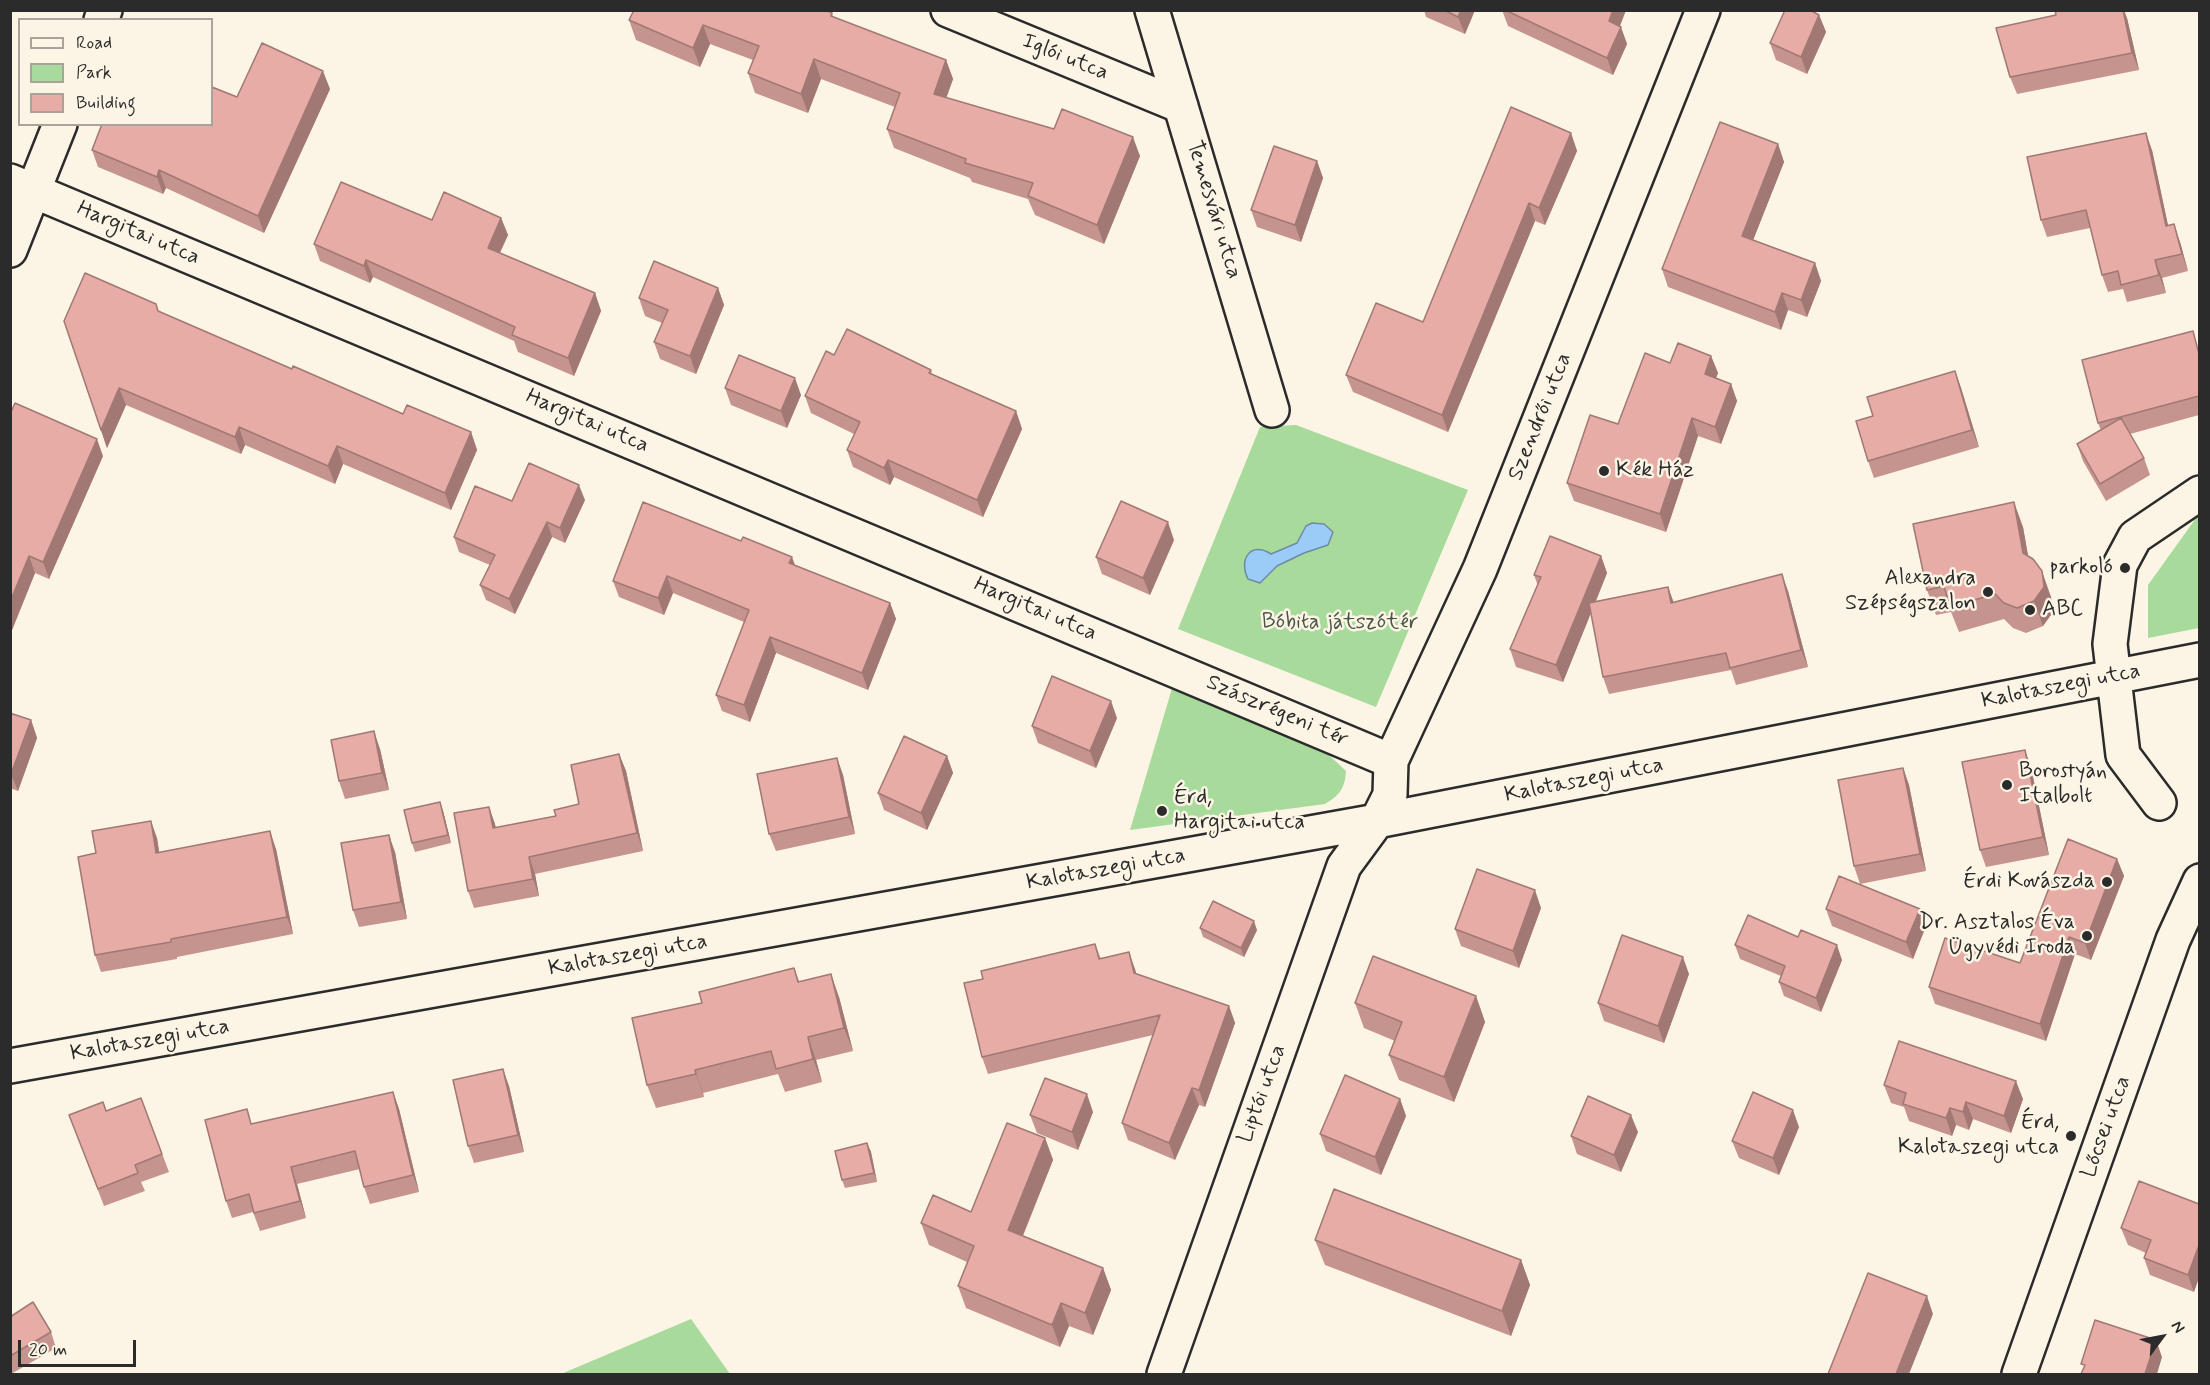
<!DOCTYPE html>
<html>
<head>
<meta charset="utf-8">
<style>
	body { margin:0 }
	#map { position:relative; width:2210px; height:1385px; overflow:hidden; background:#fcf5e5; font-family:Mynerve,sans-serif }
	canvas { display:block }
	.frame { position:absolute; inset:0; border:12px solid #2b2b2b; pointer-events:none }
	.legend { position:absolute; left:18px; top:18px; width:195px; height:108px; box-sizing:border-box; background:#fcf5e5; border:2px solid #a8a49b; margin:0; padding:8px 10px; list-style:none; font-size:18px; color:#2b2b2b }
	.legend li { display:flex; align-items:center; gap:12px; height:30px }
	.legend b { width:30px; border:2px solid #a8a49b }
	.north { position:absolute; left:2132px; top:1307px; width:60px; height:60px; -webkit-text-stroke:4px #fcf5e5; paint-order:stroke; rotate:58deg; font-size:16px; font-weight:700; line-height:24px; text-align:center; color:#2b2b2b }
	.north::after { content:''; display:block; margin:auto; width:21px; height:27px; background:#2b2b2b; clip-path:polygon(50% 0,100% 100%,50% 72%,0 100%) }
	.scale { position:absolute; left:18px; top:1340px; width:118px; height:27px; box-sizing:border-box; border:3px solid #2b2b2b; border-top:0; padding-left:8px; font-size:18px; line-height:21px; white-space:nowrap; color:#2b2b2b; -webkit-text-stroke:4px #fcf5e5; paint-order:stroke }
</style>
</head>
<body>
<div id="map">
<canvas width="2210" height="1385"></canvas>
<div class="frame"></div>
<ul class="legend">
<li><b style="height:8px;background:#fcf5e5"></b>Road</li>
<li><b style="height:16px;background:#a7da9b"></b>Park</li>
<li><b style="height:16px;background:#e6aca5"></b>Building</li>
</ul>
<div class="north">N</div>
<div class="scale">20 m</div>
</div>
<script>
const g = document.querySelector('canvas').getContext('2d');
g.lineJoin = 'round';
function paint(path, color) {
  g.fillStyle = color;
  g.fill(path, 'evenodd');
}
function strokePath(path, color, width, dash) {
  g.strokeStyle = color;
  g.lineWidth = width;
  g.lineCap = dash ? 'butt' : 'round';
  g.setLineDash(dash || []);
  g.stroke(path);
}
function write(font, color, halo, rows, align = 'center') {
  g.font = font + ' Mynerve,sans-serif';
  g.lineWidth = 5;
  g.setLineDash([]);
  g.textBaseline = 'middle';
  g.strokeStyle = halo;
  g.fillStyle = color;
  for (const [text, x, y, turn = 0] of rows) {
    g.save();
    g.translate(x, y);
    g.rotate((+turn || 0) * Math.PI / 180);
    g.textAlign = isNaN(turn) ? turn : align;
    if (halo) g.strokeText(text, 0, 0);
    g.fillText(text, 0, 0);
    g.restore();
  }
}
paint(new Path2D(`
	M1296,425L1468,490L1376,707L1178,629L1260,427Z
	M2199,514V628L2148,638V585Z
	M1173,685L1330,756L1346,771C1345,788 1340,795 1325,804L1130,830Z
	M691,1319L730,1374H561Z`), '#a7da9b');
const water = new Path2D(`
	M1312,523L1324,524L1333,532L1328,545L1304,553L1277,566L1260,583L1248,579C1238,559 1251,541 1271,554L1297,543L1306,526Z`);
paint(water, '#9bcbf7');
strokePath(water, '#6e8ba5', 1.5);
const minor = new Path2D(`
	M948,10L1181,106
	M1152,10L1272,410
	M101,20L105,10
	M10,181L1391,761
	M10,250L60,124
	M2159,803L2123,755L2110,644L2120,565L2135,537L2200,493
	M10,1066L1377,821L2200,660
	M1164,1374L1344,866L1377,821L1390,795L1391,761L1480,569L1703,10
	M2019,1374L2173,940L2200,881`);
strokePath(minor, '#2b2b2b', 38);
strokePath(minor, '#fcf5e5', 33);
paint(new Path2D(`
	M1424,10H1475L1465,34L1426,17Z
	M1502,10H1626L1620,26L1627,44L1613,75L1508,26Z
	M832,13L833,17L946,60L953,79L946,98L1140,156L1104,244L1035,215L1028,199L972,182L970,178L894,148L887,129L895,107L821,79L808,113L755,93L748,73L753,60L710,44L700,67L636,40L629,20Z
	M1819,15L1826,32L1807,74L1776,60L1770,43Z
	M2127,18L2139,70L2017,94L2010,77Z
	M330,89L264,233L166,188L163,194L98,167L92,150L237,97Z
	M1571,133L1577,151L1545,225L1535,221L1448,432L1353,392L1346,375L1423,322Z
	M1778,144L1784,162L1753,240L1815,263L1821,281L1807,317L1788,310L1781,330L1668,287L1662,269Z
	M2152,150L2168,226L2180,242L2188,271L2162,278L2166,293L2127,302L2123,289L2108,292L2102,275L2090,228L2047,237L2041,220Z
	M1317,161L1323,178L1301,242L1257,227L1251,210Z
	M501,218L508,235L500,253L595,293L601,311L574,376L518,352L514,341L373,277L370,283L320,261L314,244L432,220Z
	M718,288L724,305L696,374L660,359L654,342L662,323L645,316L639,298Z
	M158,312L292,369L403,414L471,432L477,450L451,510L343,464L335,484L245,445L241,454L126,405L107,448L64,321Z
	M2199,348V415L2130,434L2144,458L2150,475L2106,501L2083,461L2077,444L2101,430L2098,423Z
	M834,355L931,370L932,374L1016,411L1022,429L983,517L894,477L890,485L853,467L847,450L854,434L811,413L805,396Z
	M1711,356L1718,373L1716,378L1731,384L1737,401L1721,444L1698,436L1666,532L1574,501L1567,483L1670,363Z
	M1955,371L1961,388L1979,447L1874,478L1868,461L1873,416Z
	M725,388L801,395L787,428L731,405Z
	M10,414L103,456L49,579L35,573L10,635Z
	M585,500L565,543L552,537L515,614L486,600L480,585L490,565L459,552L454,537L512,501Z
	M2023,527L2028,556L2051,597L2053,612L2043,626L2026,633L2013,628L2004,619L1959,632L1951,612L1936,615L1927,590Z
	M1174,540L1150,595L1102,574L1096,557Z
	M1601,556L1607,573L1596,601L1668,587L1674,603L1788,591L1808,667L1736,685L1731,670L1609,694L1603,677L1591,613L1563,682L1516,667L1510,649L1538,586L1534,575Z
	M795,565L890,603L896,619L868,690L776,653L750,722L722,711L716,695L744,622L673,593L664,615L619,597L613,581Z
	M10,713L31,720L37,738L18,791L10,788Z
	M1117,718L1096,768L1038,743L1032,726Z
	M380,749L389,790L345,799L339,781Z
	M619,754L626,771L643,851L535,874L539,896L474,908L468,891L489,807L496,828L556,816L579,804Z
	M947,756L953,773L927,830L884,810L878,793Z
	M837,758L843,775L855,834L776,851L769,834Z
	M2031,767L2049,855L1986,867L1980,850Z
	M1903,768L1909,785L1926,871L1860,884L1854,866Z
	M440,802L443,811L451,843L415,852L412,843Z
	M157,838L159,852L276,849L293,934L177,957V959L101,972L95,955L96,853Z
	M395,852L407,919L359,927L353,910Z
	M2117,859L2124,876L2091,960L2075,954L2046,1041L1935,1004L1929,987L2020,963Z
	M1541,908L1519,968L1461,946L1455,929Z
	M1826,909H1920L1926,926L1913,959L1832,926Z
	M1200,928L1257,930L1244,957L1203,937Z
	M1798,937L1842,960L1821,1012L1784,996L1779,982L1781,976L1740,959L1735,945Z
	M1095,944L1101,959L1135,969L1136,974L1229,1006L1235,1023L1205,1107L1199,1105L1175,1160L1128,1140L1122,1123L1153,1035L988,1074L982,1057L983,979Z
	M794,968L799,981L839,997L853,1051L816,1060L822,1082L785,1092L778,1074L703,1093L704,1097L656,1108L647,1085L702,1003Z
	M1689,974L1664,1043L1604,1021L1598,1003Z
	M1476,996L1485,1022L1454,1102L1399,1080L1389,1055L1395,1041L1364,1028L1355,1003Z
	M1884,1085L2023,1099L2011,1133L1973,1119L1969,1130L1956,1125L1952,1136L1909,1121L1904,1107L1891,1103Z
	M509,1086L524,1152L474,1163L468,1146Z
	M393,1092L399,1109L419,1192L370,1204L364,1187L360,1169L297,1184L306,1218L260,1231L253,1212L232,1218L226,1201L252,1124Z
	M141,1098L169,1172L141,1182L145,1191L104,1206L69,1115L106,1111Z
	M1400,1099L1406,1116L1381,1175L1326,1151L1320,1134Z
	M1093,1112L1078,1150L1037,1133L1030,1115Z
	M1799,1127L1779,1175L1739,1158L1732,1141Z
	M1638,1132L1621,1172L1577,1154L1571,1136Z
	M1045,1138L1053,1160L1023,1236L1103,1268L1111,1290L1093,1335L1069,1326L1060,1347L966,1308L958,1286L967,1262L929,1245L921,1223L971,1212Z
	M867,1143L871,1152L877,1182L845,1188L842,1180Z
	M2199,1204L2194,1292L2150,1275L2144,1258L2146,1253L2128,1245L2121,1228Z
	M1315,1240L1521,1260L1530,1285L1511,1336L1325,1265Z
	M10,1317L51,1332L56,1348L11,1374Z`), '#c6948e');
paint(new Path2D(`
	M1461,10H1475L1465,34L1458,17Z
	M1613,10H1626L1615,38L1609,21Z
	M2123,10H2124L2127,18L2139,70L2132,53Z
	M1819,15L1826,32L1807,74L1801,57Z
	M703,25L710,44L700,67L693,48Z
	M1621,27L1627,44L1613,75L1607,58Z
	M814,59L821,79L808,113L801,94Z
	M946,60L953,79L941,113L934,94Z
	M323,71L330,89L264,233L258,216Z
	M1571,133L1577,151L1545,225L1539,208Z
	M2146,133L2152,150L2172,244L2166,226Z
	M1133,137L1140,156L1104,244L1097,225Z
	M1778,144L1784,162L1748,253L1742,236Z
	M1317,161L1323,178L1301,242L1295,225Z
	M159,170L166,188L163,194L157,177Z
	M1529,203L1535,221L1448,432L1442,415Z
	M501,218L508,235L494,265L488,248Z
	M2174,224L2180,242L2188,271L2182,254Z
	M366,260L373,277L370,283L364,266Z
	M2155,260L2162,278L2166,293L2159,275Z
	M1815,263L1821,281L1807,317L1801,300Z
	M718,288L724,305L696,374L690,356Z
	M595,293L601,311L574,376L568,358Z
	M1782,293L1788,310L1781,330L1775,312Z
	M1711,356L1718,373L1711,391L1705,374Z
	M1955,371L1961,388L1979,447L1972,430Z
	M795,378L801,395L787,428L781,411Z
	M1731,384L1737,401L1721,444L1715,427Z
	M119,388L126,405L107,448L101,430Z
	M1016,411L1022,429L983,517L977,500Z
	M1692,418L1698,436L1666,532L1660,514Z
	M239,427L245,445L241,454L235,437Z
	M471,432L477,450L451,510L445,493Z
	M97,439L103,456L49,579L43,562Z
	M337,446L343,464L335,484L328,466Z
	M888,460L894,477L890,485L884,468Z
	M579,485L585,500L565,543L560,528Z
	M2014,502L2023,527L2032,578L2023,553Z
	M547,522L552,537L515,614L509,599Z
	M1168,522L1174,540L1150,595L1143,578Z
	M29,556L35,573L10,635V602Z
	M1601,556L1607,573L1563,682L1556,665Z
	M792,557L798,573L789,563Z
	M2042,571L2051,597L2053,612L2043,626L2034,601Z
	M1782,574L1788,591L1808,667L1801,650Z
	M667,576L673,593L664,615L658,598Z
	M1668,587L1674,604L1671,603Z
	M890,603L896,619L868,690L862,673Z
	M770,637L776,653L750,722L744,705Z
	M1111,701L1117,718L1096,768L1090,751Z
	M31,720L37,738L18,791L11,774Z
	M374,731L380,749L389,790L382,773Z
	M2025,750L2031,767L2049,855L2043,837Z
	M619,754L626,771L643,851L637,833Z
	M947,756L953,773L927,830L921,813Z
	M837,758L843,775L855,834L849,817Z
	M1903,768L1909,785L1926,871L1920,854Z
	M440,802L443,811L451,843L448,835Z
	M489,807L495,824L500,846L493,828Z
	M151,821L157,838L162,870L156,853Z
	M270,831L276,849L293,934L287,917Z
	M389,835L395,852L407,919L401,902Z
	M529,857L535,874L539,896L533,879Z
	M2117,859L2124,876L2091,960L2085,943Z
	M1535,890L1541,908L1519,968L1513,951Z
	M1920,909L1926,926L1913,959L1906,942Z
	M1254,921L1257,930L1244,957L1241,948Z
	M2069,937L2075,954L2046,1041L2040,1024Z
	M1837,945L1842,960L1821,1012L1816,998Z
	M1129,952L1135,969L1140,990L1134,973Z
	M1683,957L1689,974L1664,1043L1658,1026Z
	M831,974L839,997L853,1051L844,1028Z
	M1476,996L1485,1022L1454,1102L1444,1077Z
	M1229,1006L1235,1023L1205,1107L1199,1090Z
	M808,1037L816,1060L822,1082L813,1059Z
	M503,1069L509,1086L524,1152L518,1135Z
	M695,1070L703,1093L704,1097L696,1074Z
	M2016,1081L2023,1099L2011,1133L2004,1116Z
	M1192,1088L1199,1105L1175,1160L1169,1143Z
	M393,1092L399,1109L419,1192L413,1175Z
	M1087,1094L1093,1112L1078,1150L1072,1132Z
	M1400,1099L1406,1116L1381,1175L1375,1157Z
	M1966,1102L1973,1119L1969,1130L1963,1112Z
	M1950,1108L1956,1125L1952,1136L1946,1118Z
	M1793,1110L1799,1127L1779,1175L1773,1158Z
	M1631,1115L1638,1132L1621,1172L1614,1155Z
	M1045,1138L1053,1160L1016,1252L1008,1230Z
	M867,1143L871,1152L877,1182L874,1173Z
	M291,1167L297,1184L306,1218L300,1201Z
	M2199,1245V1278L2194,1292L2188,1275Z
	M1521,1260L1530,1285L1511,1336L1502,1311Z
	M1103,1268L1111,1290L1093,1335L1085,1313Z
	M1927,1296L1933,1314L1909,1374H1896Z
	M1061,1303L1069,1326L1060,1347L1052,1325Z
	M2156,1340L2162,1357L2157,1374H2145Z`), '#a17874');
const building = new Path2D(`
	M634,10H825L832,13L831,16L946,60L934,94L1054,129L1062,109L1133,137L1097,225L1028,196L1033,183L965,163L966,159L887,129L900,93L814,59L801,94L748,73L759,46L703,25L693,48L629,20Z
	M1444,10H1461L1458,17Z
	M1505,10H1613L1609,21L1621,27L1607,58Z
	M1785,10H1810L1819,15L1801,57L1770,43Z
	M2055,10H2123L2132,53L2010,77L1996,28L2056,15Z
	M262,43L323,71L258,216L159,170L157,177L92,150L102,124H212V87L237,97Z
	M1511,107L1571,133L1539,208L1529,203L1442,415L1346,375L1376,303L1423,322Z
	M1720,122L1778,144L1742,236L1815,263L1801,300L1782,293L1775,312L1662,269Z
	M2146,133L2166,226L2174,224L2182,254L2155,260L2159,275L2121,285L2118,271L2102,275L2086,210L2041,220L2027,157Z
	M1274,146L1317,161L1295,225L1251,210Z
	M341,182L432,220L444,192L501,218L488,248L595,293L568,358L512,335L515,327L366,260L364,266L314,244Z
	M654,261L718,288L690,356L654,342L668,310L639,298Z
	M85,273L156,304L158,311L292,369L293,366L403,414L407,405L471,432L445,493L337,446L328,466L239,427L235,437L119,388L101,430L64,321Z
	M847,329L931,370L929,373L1016,411L977,500L888,460L884,468L847,450L860,422L805,396L826,351L834,355Z
	M2193,331L2199,354V396L2098,423L2082,360Z
	M1678,343L1711,356L1705,374L1731,384L1715,427L1692,418L1660,514L1567,483L1590,415L1618,424L1645,353L1670,363Z
	M739,355L795,378L781,411L725,388Z
	M1955,371L1972,430L1868,461L1856,421L1873,416L1867,397Z
	M15,403L97,439L43,562L29,556L10,602V414Z
	M2121,418L2144,458L2100,484L2077,444Z
	M529,463L579,485L560,528L547,522L509,599L480,585L495,555L454,537L475,486L512,501Z
	M1121,501L1168,522L1143,578L1096,557Z
	M643,502L741,541L743,537L792,557L789,563L890,603L862,673L770,637L744,705L716,695L749,610L667,576L658,598L613,581Z
	M2014,502L2023,553L2033,559L2042,571L2044,587L2034,601L2017,608L2004,603L1995,594L1950,607L1944,586L1927,590L1913,524Z
	M1550,536L1601,556L1556,665L1510,649L1541,577L1534,575Z
	M1782,574L1801,650L1730,668L1726,653L1603,677L1589,603L1668,587L1671,603Z
	M1052,676L1111,701L1090,751L1032,726Z
	M10,713L31,720L11,774L10,773Z
	M374,731L382,773L339,781L331,740Z
	M904,736L947,756L921,813L878,793Z
	M2025,750L2043,837L1980,850L1962,762Z
	M619,754L637,833L529,857L533,879L468,891L454,813L489,807L493,828L556,816L554,810L579,804L571,765Z
	M837,758L849,817L769,834L757,774Z
	M1903,768L1920,854L1854,866L1838,780Z
	M440,802L448,835L412,843L404,810Z
	M151,821L156,853L270,831L287,917L171,939V942L95,955L78,857L96,853L92,831Z
	M389,835L401,902L353,910L341,843Z
	M2068,839L2117,859L2085,943L2069,937L2040,1024L1929,987L1945,938L2020,963Z
	M1477,869L1535,890L1513,951L1455,929Z
	M1839,876L1920,909L1906,942L1826,909Z
	M1213,901L1254,921L1241,948L1200,928Z
	M1748,915L1798,937L1801,930L1837,945L1816,998L1779,982L1785,966L1735,945Z
	M1622,935L1683,957L1658,1026L1598,1003Z
	M1095,944L1099,959L1129,952L1134,973L1229,1006L1199,1090L1192,1088L1169,1143L1122,1123L1160,1015L982,1057L964,983L983,979L981,971Z
	M1373,956L1476,996L1444,1077L1389,1055L1402,1022L1355,1003Z
	M794,968L798,982L831,974L844,1028L808,1037L813,1059L776,1069L771,1051L695,1070L696,1074L647,1085L632,1018L702,1003L699,992Z
	M1899,1041L2016,1081L2004,1116L1966,1102L1963,1112L1950,1108L1946,1118L1903,1104L1906,1093L1884,1085Z
	M503,1069L518,1135L468,1146L453,1080Z
	M1345,1075L1400,1099L1375,1157L1320,1134Z
	M1045,1078L1087,1094L1072,1132L1030,1115Z
	M393,1092L413,1175L364,1187L355,1151L291,1167L300,1201L254,1213L249,1194L226,1201L205,1120L247,1109L251,1124Z
	M1753,1092L1793,1110L1773,1158L1732,1141Z
	M1588,1096L1631,1115L1614,1155L1571,1136Z
	M141,1098L162,1154L135,1165L138,1173L98,1189L69,1115L103,1102L106,1111Z
	M1007,1123L1045,1138L1008,1230L1103,1268L1085,1313L1061,1303L1052,1325L958,1286L974,1246L921,1223L933,1195L971,1212Z
	M867,1143L874,1173L842,1180L835,1151Z
	M2139,1181L2199,1204V1245L2188,1275L2144,1258L2151,1240L2121,1228Z
	M1334,1189L1521,1260L1502,1311L1315,1240Z
	M1868,1273L1927,1296L1896,1374H1828Z
	M33,1302L51,1332L10,1356V1317Z
	M2095,1320L2156,1340L2145,1374H2081L2085,1365L2081,1364Z`);
paint(building, '#e6aca5');
strokePath(building, '#a17874', 1.5);
for (const [x, y, r, color] of [
	[1604,471,6,"#2b2b2b"],
	[2125,568,6,"#2b2b2b"],
	[1988,592,6,"#2b2b2b"],
	[2030,610,6,"#2b2b2b"],
	[2007,785,6,"#2b2b2b"],
	[1162,811,6,"#2b2b2b"],
	[2107,882,6,"#2b2b2b"],
	[2087,936,6,"#2b2b2b"],
	[2071,1136,6,"#2b2b2b"]
]) {
  const dot = new Path2D();
  dot.arc(x, y, r, 0, 2 * Math.PI);
  g.fillStyle = color;
  g.fill(dot);
  strokePath(dot, '#fcf5e5', 2);
}
write('22px', '#2b2b2b', '#fcf5e5', [
	["Iglói utca",1065,58,22],
	["Temesvári utca",1213,210,73],
	["Hargitai utca",138,234,23],
	["Szendrői utca",1541,417,-68],
	["Hargitai utca",587,422,23],
	["Hargitai utca",1035,610,23],
	["Kalotaszegi utca",2061,687,-11],
	["Szászrégeni tér",1277,712,23],
	["Kalotaszegi utca",1584,781,-11],
	["Kalotaszegi utca",1106,870,-10],
	["Kalotaszegi utca",628,956,-10],
	["Kalotaszegi utca",150,1041,-10],
	["Liptói utca",1263,1094,-70],
	["Lőcsei utca",2107,1127,-70]
]);
write('22px', '#2b2b2b', '#fcf5e5', [
	["Kék Ház",1616,471,"left"],
	["parkoló",2113,568],
	["Alexandra",1976,579],
	["Szépségszalon",1976,604],
	["ABC",2042,610,"left"],
	["Borostyán",2019,772,"left"],
	["Italbolt",2019,797,"left"],
	["Érd,",1174,798,"left"],
	["Hargitai utca",1174,823,"left"],
	["Érdi Kovászda",2095,882],
	["Dr. Asztalos Éva",2075,923],
	["Ügyvédi Iroda",2075,948],
	["Érd,",2059,1123],
	["Kalotaszegi utca",2059,1148]
], 'right');
write('22px', '#4a5747', '#fcf5e5', [
	["Bóbita játszótér",1340,623]
]);
</script>
</body>
</html>
